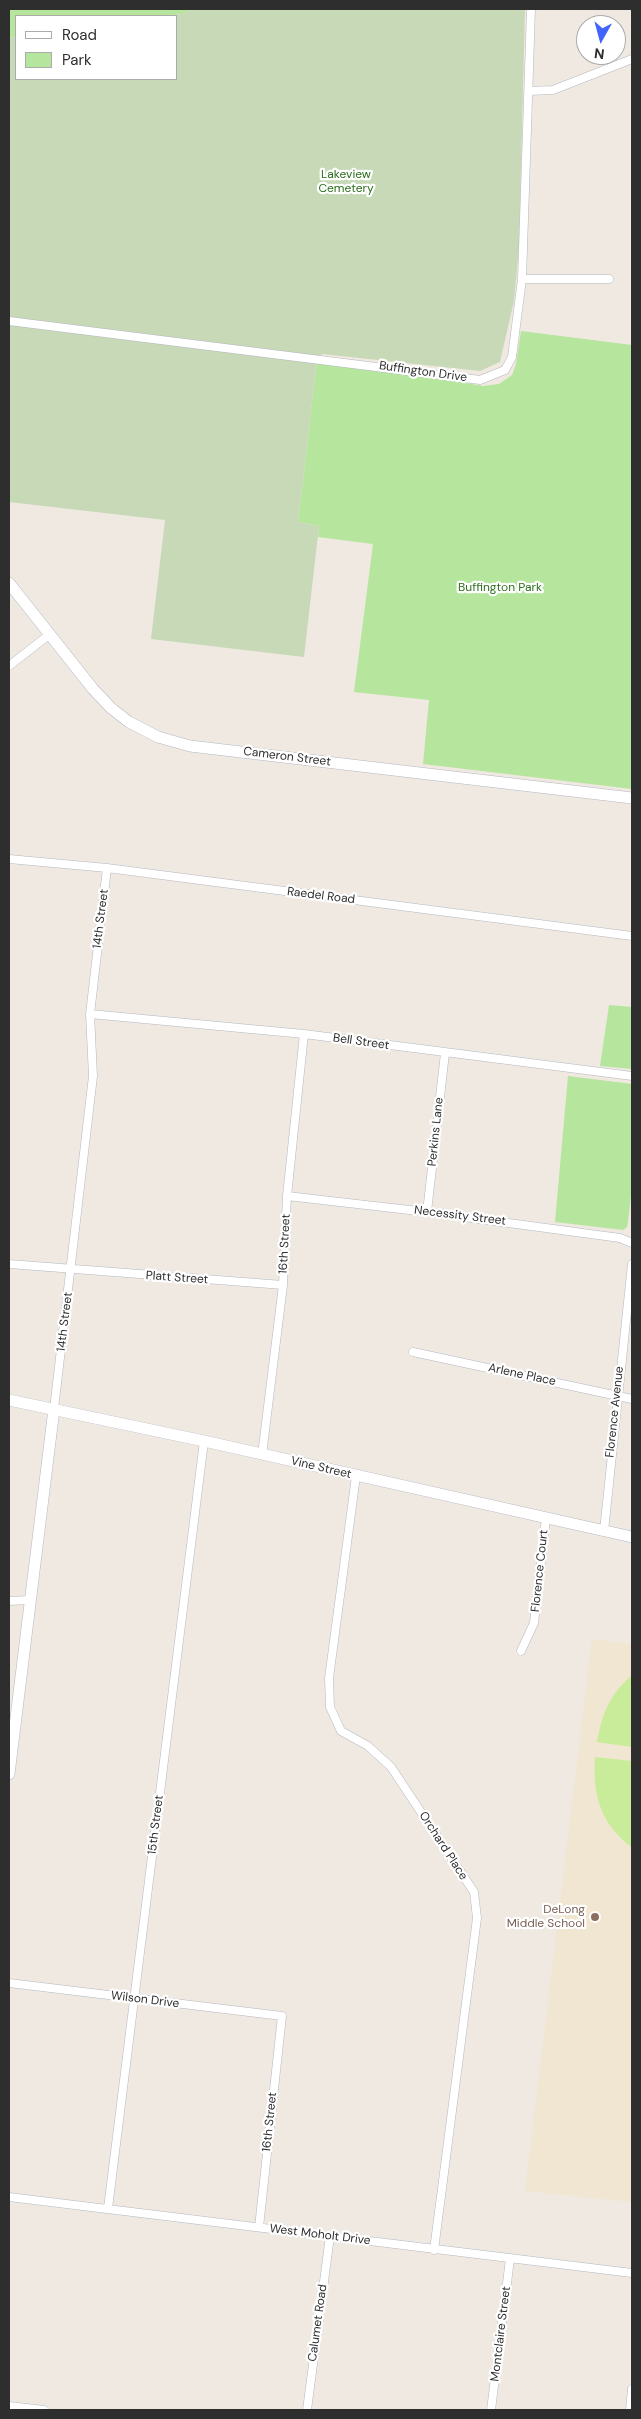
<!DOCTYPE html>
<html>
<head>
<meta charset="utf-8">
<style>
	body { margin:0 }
	#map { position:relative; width:641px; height:2419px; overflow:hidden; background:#efe9e1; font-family:"DM Sans",sans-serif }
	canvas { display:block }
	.frame { position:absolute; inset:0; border:10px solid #2e2e2e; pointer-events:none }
	.legend { position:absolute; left:15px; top:15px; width:162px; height:65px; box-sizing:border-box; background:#fff; border:1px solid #ababab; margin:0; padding:6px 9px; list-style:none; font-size:15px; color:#2e2e2e }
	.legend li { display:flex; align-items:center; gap:10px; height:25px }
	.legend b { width:25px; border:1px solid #ababab }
	.north { position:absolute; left:576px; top:15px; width:50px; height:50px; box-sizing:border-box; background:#fff; border:1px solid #ababab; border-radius:50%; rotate:187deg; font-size:14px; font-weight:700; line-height:20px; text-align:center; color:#2e2e2e }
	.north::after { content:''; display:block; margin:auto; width:18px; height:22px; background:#4264fb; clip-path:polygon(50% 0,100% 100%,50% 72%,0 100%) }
</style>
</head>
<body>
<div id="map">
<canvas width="641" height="2419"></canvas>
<div class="frame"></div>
<ul class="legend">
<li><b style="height:6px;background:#fff"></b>Road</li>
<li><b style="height:14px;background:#b6e59e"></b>Park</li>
</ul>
<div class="north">N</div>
</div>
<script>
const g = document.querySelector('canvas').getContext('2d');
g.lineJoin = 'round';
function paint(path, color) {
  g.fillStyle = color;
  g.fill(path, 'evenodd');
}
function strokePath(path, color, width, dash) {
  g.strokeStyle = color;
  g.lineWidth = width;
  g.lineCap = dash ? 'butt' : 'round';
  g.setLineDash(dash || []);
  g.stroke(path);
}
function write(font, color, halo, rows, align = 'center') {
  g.font = font + ' "DM Sans",sans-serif';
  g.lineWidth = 4.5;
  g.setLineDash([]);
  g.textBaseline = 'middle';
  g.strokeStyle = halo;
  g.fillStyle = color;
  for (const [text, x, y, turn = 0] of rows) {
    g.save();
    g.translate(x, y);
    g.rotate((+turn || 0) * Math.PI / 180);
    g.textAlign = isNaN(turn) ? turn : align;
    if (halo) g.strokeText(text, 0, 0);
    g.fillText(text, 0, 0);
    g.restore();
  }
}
paint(new Path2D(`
	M592,1639L632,1644V2202L525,2191Z`), '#f0e6d1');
paint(new Path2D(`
	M9,9H193L183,14L164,16H16V37L9,38Z
	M521,331L632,345V789L423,764L429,700L354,692L373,544L318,537L319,526L298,522L317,361L393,370L483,386L499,384L512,375L516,364Z
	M609,1005L632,1007V1069L600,1066Z
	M568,1076L632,1084V1187L628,1222L627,1227L623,1230L555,1222Z`), '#b6e59e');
paint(new Path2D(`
	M193,9H525L519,248L514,301L500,362L480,371L322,354L317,361L298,522L319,526L304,657L151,639L165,520L9,502V38L16,37V79H176V16H164L183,14Z`), '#c8d9b8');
paint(new Path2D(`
	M632,1675V1747L597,1742C603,1711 609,1696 632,1675Z
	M595,1757L632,1761V1847C626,1844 622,1839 617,1834C597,1812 593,1786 595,1757Z`), '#c9ec9a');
const street = new Path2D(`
	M529,91L553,90L632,59
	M522,279H609
	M9,321L480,380L505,370L512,357L522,279L531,9
	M9,666L50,634
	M9,859L107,868L632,936
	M90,1014L304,1034L632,1076
	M287,1196L427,1212L620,1238L632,1243
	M427,1212L445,1053
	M9,1264L283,1285
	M413,1352L632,1399
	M54,1409L93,1076L90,1014L107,868
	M262,1455L283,1285L287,1196L304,1034
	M356,1476L329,1678L330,1707L341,1731L368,1746L391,1767L474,1892L477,1918L434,2250
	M604,1531L632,1264
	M9,1601L29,1600
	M521,1651L534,1623L546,1518
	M9,1983L282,2016L259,2227
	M9,2197L632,2273
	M108,2208L204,1441
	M9,2406L44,2410
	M307,2410L330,2236
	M491,2410L510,2259
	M630,2410L632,2389`);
const secondary = new Path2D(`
	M9,583L93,689L111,708L129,722L158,737L190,746L632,798
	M9,1400L204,1441L632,1537
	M9,1774L54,1409`);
strokePath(street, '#b4b7c1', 9);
strokePath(secondary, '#b4b7c1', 12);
strokePath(street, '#fff', 8);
strokePath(secondary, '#fff', 11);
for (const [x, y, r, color] of [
	[595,1917,5,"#8d6e63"]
]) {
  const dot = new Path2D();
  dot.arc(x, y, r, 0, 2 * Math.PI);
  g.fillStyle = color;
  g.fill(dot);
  strokePath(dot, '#fff', 2);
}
write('12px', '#2c6e1b', '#fff', [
	["Lakeview",346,175],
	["Cemetery",346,189],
	["Buffington Park",500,588]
]);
write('12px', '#2e2e2e', '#fff', [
	["Buffington Drive",423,372,8],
	["Cameron Street",287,757,7],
	["Raedel Road",321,896,7],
	["14th Street",101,919,-83],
	["Bell Street",361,1042,8],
	["Perkins Lane",436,1132,-84],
	["Necessity Street",460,1216,7],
	["16th Street",285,1244,-87],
	["Platt Street",177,1278,4],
	["14th Street",65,1322,-83],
	["Arlene Place",522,1375,12],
	["Florence Avenue",615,1412,-84],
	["Vine Street",321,1468,13],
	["Florence Court",540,1571,-84],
	["15th Street",156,1825,-83],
	["Orchard Place",443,1846,57],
	["Wilson Drive",145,2000,7],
	["16th Street",270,2122,-84],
	["West Moholt Drive",320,2235,7],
	["Calumet Road",318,2323,-82],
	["Montclaire Street",501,2334,-83]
]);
write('12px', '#785e54', '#fff', [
	["DeLong",585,1910],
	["Middle School",585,1924]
], 'right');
</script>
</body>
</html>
